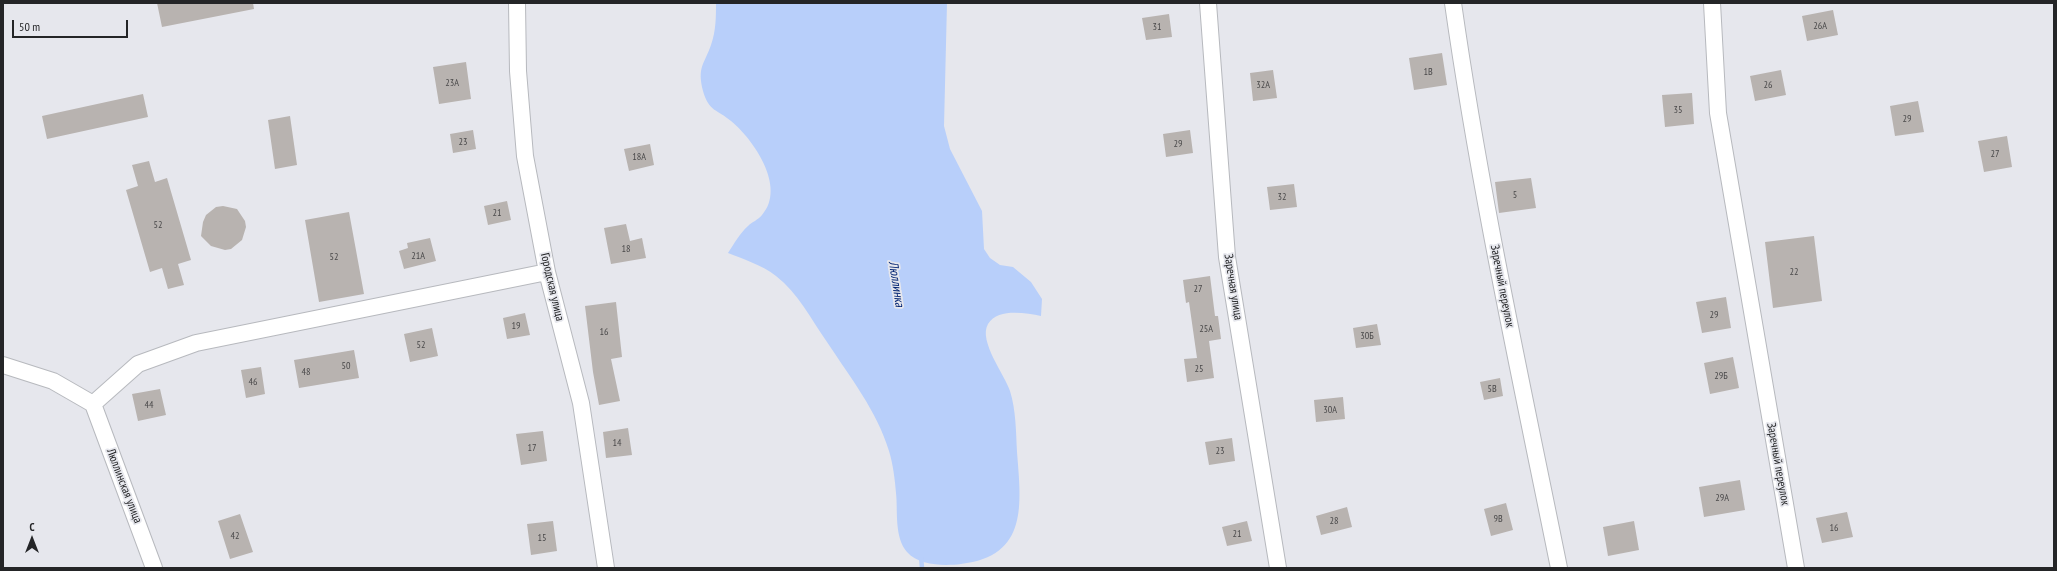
<!DOCTYPE html>
<html>
<head>
<meta charset="utf-8">
<style>
	body { margin:0 }
	#map { position:relative; width:2057px; height:571px; overflow:hidden; background:#e6e7ed; font-family:"PT Sans Narrow",sans-serif }
	canvas { display:block }
	.frame { position:absolute; inset:0; border:4px solid #242527; pointer-events:none }
	.north { position:absolute; left:12px; top:519px; width:40px; height:40px; -webkit-text-stroke:3px #e6e7ed; paint-order:stroke; rotate:0deg; font-size:11px; font-weight:700; line-height:16px; text-align:center; color:#242527 }
	.north::after { content:''; display:block; margin:auto; width:14px; height:18px; background:#242527; clip-path:polygon(50% 0,100% 100%,50% 72%,0 100%) }
	.scale { position:absolute; left:12px; top:20px; width:116px; height:18px; box-sizing:border-box; border:2px solid #242527; border-top:0; padding-left:5px; font-size:12px; line-height:14px; white-space:nowrap; color:#242527; -webkit-text-stroke:3px #e6e7ed; paint-order:stroke }
</style>
</head>
<body>
<div id="map">
<canvas width="2057" height="571"></canvas>
<div class="frame"></div>
<div class="north">С</div>
<div class="scale">50 m</div>
</div>
<script>
const g = document.querySelector('canvas').getContext('2d');
g.lineJoin = 'round';
function paint(path, color) {
  g.fillStyle = color;
  g.fill(path, 'evenodd');
}
function strokePath(path, color, width, dash) {
  g.strokeStyle = color;
  g.lineWidth = width;
  g.lineCap = dash ? 'butt' : 'round';
  g.setLineDash(dash || []);
  g.stroke(path);
}
function write(font, color, halo, rows, align = 'center') {
  g.font = font + ' "PT Sans Narrow",sans-serif';
  g.lineWidth = 3.5;
  g.setLineDash([]);
  g.textBaseline = 'middle';
  g.strokeStyle = halo;
  g.fillStyle = color;
  for (const [text, x, y, turn = 0] of rows) {
    g.save();
    g.translate(x, y);
    g.rotate((+turn || 0) * Math.PI / 180);
    g.textAlign = isNaN(turn) ? turn : align;
    if (halo) g.strokeText(text, 0, 0);
    g.fillText(text, 0, 0);
    g.restore();
  }
}
paint(new Path2D(`
	M716,3H947L944,126L950,149L982,211L984,249L990,258L1000,265L1013,267L1031,282L1042,299L1041,316C1025,313 998,308 988,324C978,341 1005,375 1010,391C1016,410 1016,432 1017,452C1021,504 1029,556 961,564C945,566 919,566 907,552C894,537 898,511 896,493C895,480 893,464 889,451C877,411 850,377 827,342C811,319 798,293 776,276C762,265 743,259 728,253C734,244 740,233 748,226C752,222 758,220 762,215C787,187 753,139 731,121C717,109 709,112 703,91C697,67 704,65 711,45C716,31 716,17 716,3Z`), '#b8cffa');
strokePath(new Path2D(`
	M921,556L922,568`), '#b8cffa', 4.5);
paint(new Path2D(`
	M157,3H253L254,9L162,27Z
	M1833,10L1838,35L1807,41L1802,16Z
	M1169,14L1172,37L1146,40L1142,18Z
	M1442,53L1447,85L1414,90L1409,58Z
	M466,62L471,99L439,104L433,67Z
	M1273,70L1277,98L1253,101L1250,73Z
	M1781,70L1786,95L1755,101L1750,76Z
	M1692,93L1694,124L1665,127L1662,95Z
	M143,94L148,117L47,139L42,116Z
	M1918,101L1924,132L1895,136L1890,106Z
	M290,116L297,165L275,169L268,120Z
	M473,130L476,149L453,153L450,134Z
	M1190,130L1193,153L1166,157L1163,134Z
	M2007,136L2012,167L1984,172L1978,141Z
	M650,144L654,165L629,171L624,149Z
	M149,161L155,182L167,178L191,260L178,264L184,285L168,289L162,268L150,272L126,190L138,186L132,165Z
	M1531,178L1536,208L1499,213L1495,182Z
	M1294,184L1297,207L1270,210L1267,187Z
	M507,201L511,220L488,225L484,206Z
	M223,206L237,209L245,221L246,227L242,240L231,249L225,250L211,246L201,236L203,222L206,215L216,207Z
	M349,212L364,294L319,302L305,220Z
	M626,224L630,241L642,238L646,258L611,264L604,228Z
	M1814,236L1822,301L1773,308L1765,242Z
	M430,238L436,261L404,269L399,251L408,248L407,243Z
	M1210,276L1215,316H1218L1221,339L1209,341L1214,378L1187,382L1184,359L1197,358L1189,302L1186,303L1183,280Z
	M1726,297L1731,328L1702,333L1696,302Z
	M616,302L622,357L611,359L620,401L599,405L593,372L585,306Z
	M525,313L530,335L507,339L503,318Z
	M1377,324L1381,345L1356,348L1353,328Z
	M432,328L438,356L410,362L404,334Z
	M354,350L359,378L299,388L294,360Z
	M1733,357L1739,388L1710,394L1704,363Z
	M261,367L265,394L246,398L241,370Z
	M1500,378L1503,396L1484,400L1480,382Z
	M160,389L166,415L138,421L132,394Z
	M1343,397L1345,419L1316,422L1314,400Z
	M628,428L632,455L606,458L603,432Z
	M543,431L547,461L521,465L516,434Z
	M1232,438L1235,461L1209,465L1205,442Z
	M1740,480L1745,510L1704,517L1699,487Z
	M1506,503L1513,530L1491,536L1484,509Z
	M1347,507L1352,527L1321,535L1316,516Z
	M1847,512L1853,537L1822,543L1816,518Z
	M240,514L253,552L230,559L218,521Z
	M553,521L557,551L531,555L527,524Z
	M1247,521L1252,541L1227,546L1222,527Z
	M1634,521L1639,550L1608,556L1603,527Z`), '#b8b3b0');
const minor = new Path2D(`
	M517,3L518,71L525,156L547,272L581,403L606,568
	M1208,3L1227,257L1278,568
	M1453,3C1480,193 1521,380 1559,568
	M1712,3L1718,113L1796,568
	M3,365L53,381L93,404L138,364L196,343L547,272
	M93,404L154,568`);
strokePath(minor, '#b7b9be', 18);
strokePath(minor, '#fff', 16);
write('10px', '#494849', null, [
	["26А",1820,26],
	["31",1157,27],
	["1В",1428,72],
	["23А",452,83],
	["32А",1263,85],
	["26",1768,85],
	["35",1678,110],
	["29",1907,119],
	["23",463,142],
	["29",1178,144],
	["27",1995,154],
	["18А",639,157],
	["5",1515,195],
	["32",1282,197],
	["21",497,213],
	["52",158,225],
	["18",626,249],
	["21А",418,256],
	["52",334,257],
	["22",1794,272],
	["27",1198,289],
	["29",1714,315],
	["19",516,326],
	["25А",1206,329],
	["16",604,332],
	["30Б",1367,336],
	["52",421,345],
	["50",346,366],
	["25",1199,369],
	["48",306,372],
	["29Б",1721,376],
	["46",253,382],
	["5В",1492,389],
	["44",149,405],
	["30А",1330,410],
	["14",617,443],
	["17",532,448],
	["23",1220,451],
	["29А",1722,498],
	["9В",1498,519],
	["28",1334,521],
	["16",1834,528],
	["21",1237,534],
	["42",235,536],
	["15",542,538]
]);
write('12px', '#242527', '#e6e7ed', [
	["Заречный переулок",1502,286,79],
	["Городская улица",552,287,77],
	["Заречная улица",1233,287,81],
	["Заречный переулок",1778,464,80],
	["Люллинская улица",124,486,69]
]);
write('italic 13px', '#022372', '#e6e7ed', [
	["Люллинка",896,284,81]
]);
</script>
</body>
</html>
